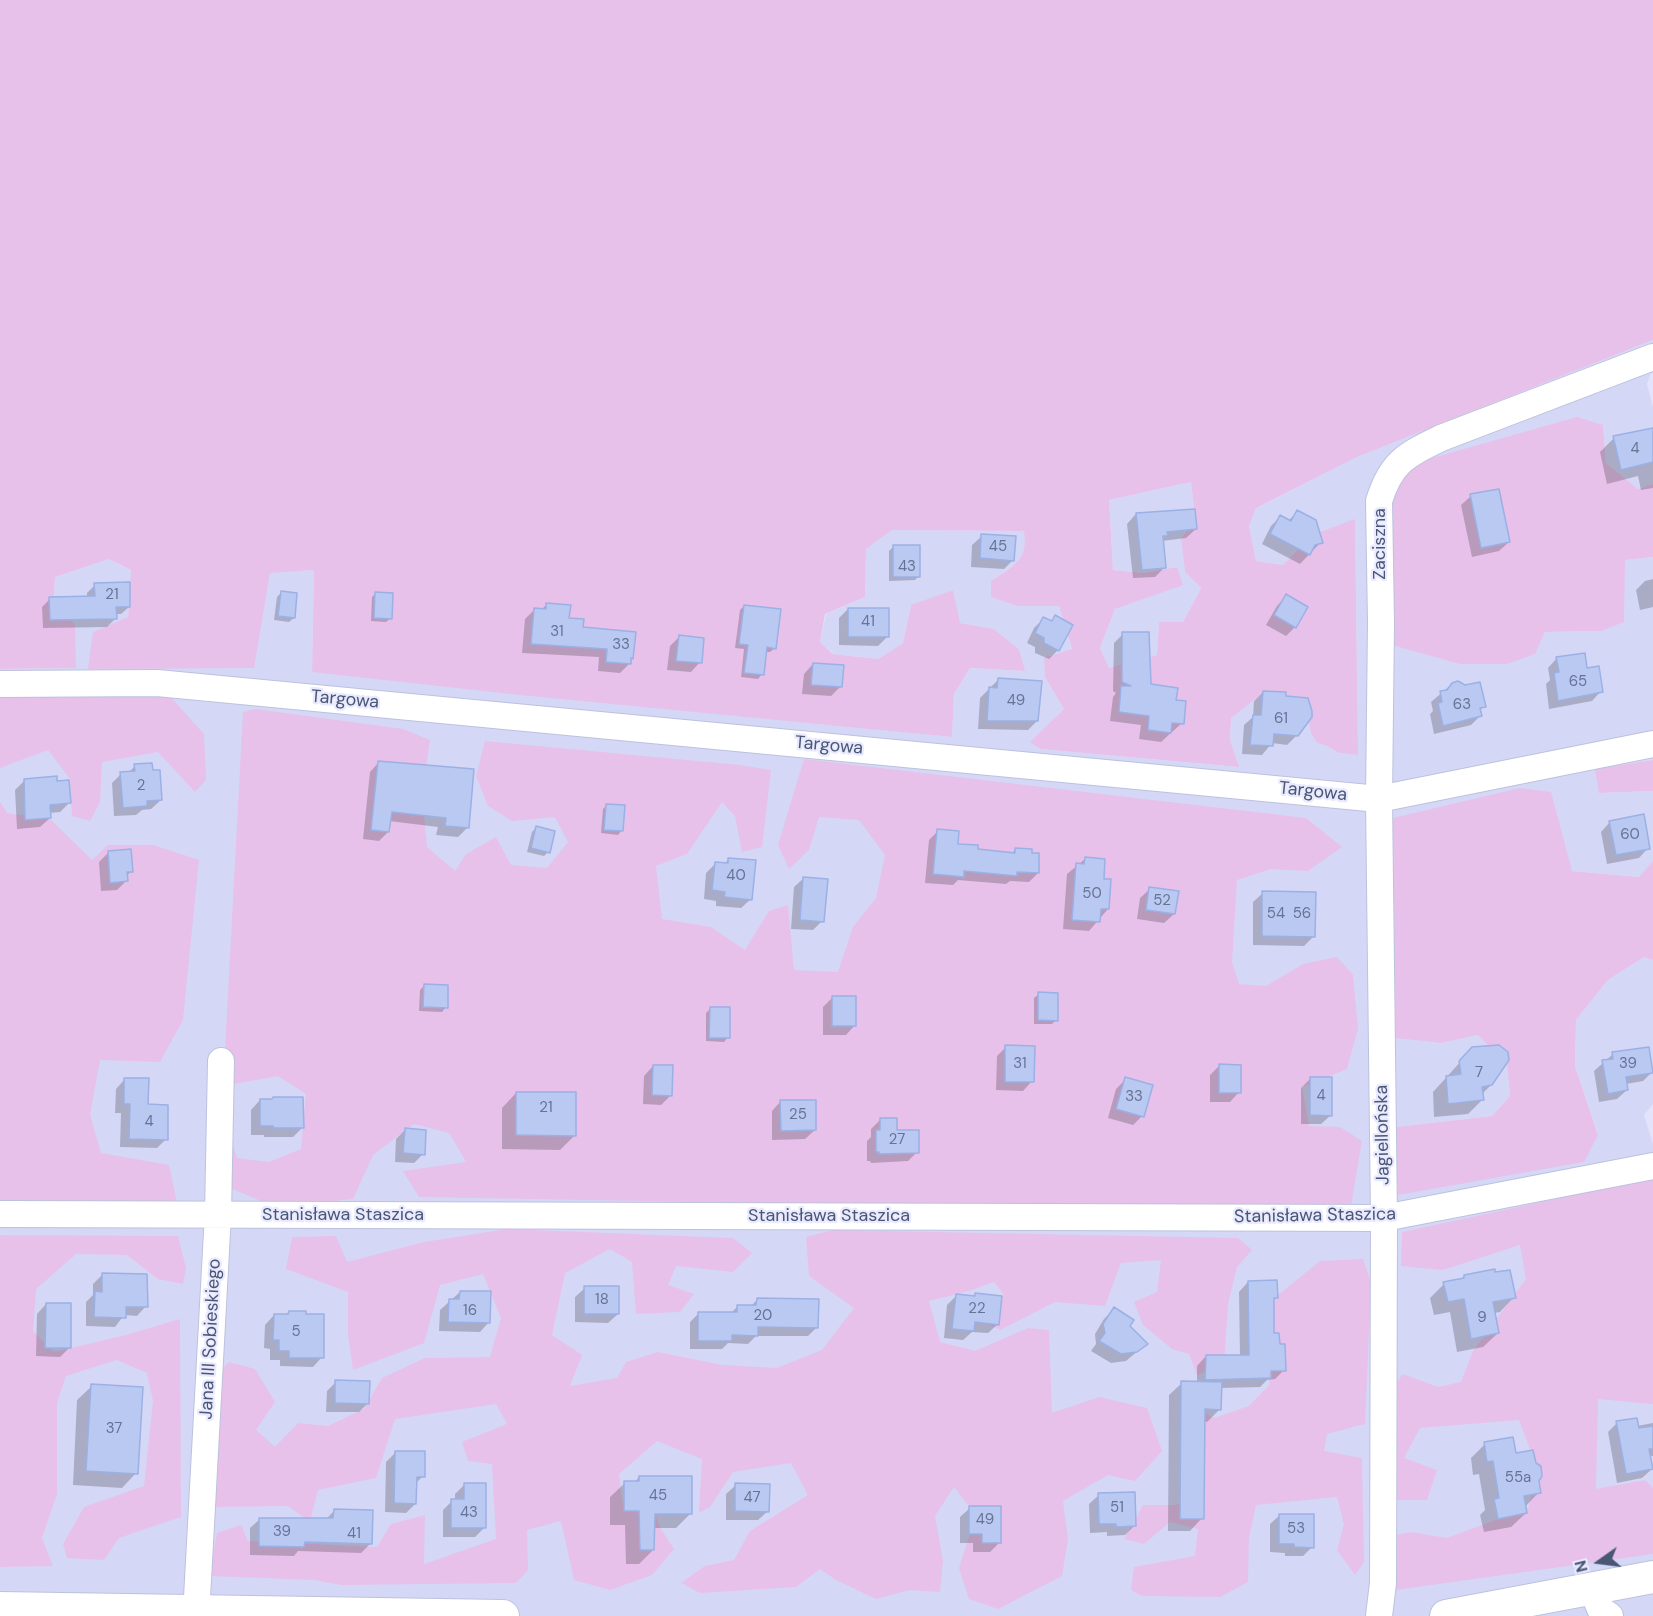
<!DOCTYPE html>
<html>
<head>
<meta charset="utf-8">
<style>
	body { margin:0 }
	#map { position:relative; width:1653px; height:1616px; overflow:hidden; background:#e3e4fc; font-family:"DM Sans",sans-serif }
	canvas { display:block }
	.north { position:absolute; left:1569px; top:1532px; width:60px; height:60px; -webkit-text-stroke:4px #e9eaff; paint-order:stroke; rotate:256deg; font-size:16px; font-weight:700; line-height:24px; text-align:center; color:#495674 }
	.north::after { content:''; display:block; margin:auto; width:21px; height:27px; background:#495674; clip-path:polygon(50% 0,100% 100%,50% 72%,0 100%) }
</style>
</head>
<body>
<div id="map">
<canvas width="1653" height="1616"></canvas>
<div class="north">N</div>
</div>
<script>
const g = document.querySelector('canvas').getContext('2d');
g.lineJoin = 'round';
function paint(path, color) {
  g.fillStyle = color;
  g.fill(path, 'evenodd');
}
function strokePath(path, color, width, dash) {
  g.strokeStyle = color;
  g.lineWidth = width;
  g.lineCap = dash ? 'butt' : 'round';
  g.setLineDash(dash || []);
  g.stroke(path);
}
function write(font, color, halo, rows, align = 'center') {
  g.font = font + ' "DM Sans",sans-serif';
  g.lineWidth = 4.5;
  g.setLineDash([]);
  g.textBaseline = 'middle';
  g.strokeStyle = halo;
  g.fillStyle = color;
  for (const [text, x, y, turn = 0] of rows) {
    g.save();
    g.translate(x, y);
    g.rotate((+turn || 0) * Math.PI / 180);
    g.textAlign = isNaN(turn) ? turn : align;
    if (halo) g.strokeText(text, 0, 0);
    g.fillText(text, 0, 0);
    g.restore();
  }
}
paint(new Path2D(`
	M1653,340V373H1651L1647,384L1653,407V484L1638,489L1606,463L1603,425L1534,654L1545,632L1601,631L1625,560L1653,557V760L1596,769L1599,793L1653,791V861L1640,877L1572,871L1442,1043L1478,1035L1507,1066L1510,1096L1492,1116L1395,1127L1598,1134L1575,1066L1576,1020L1608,980L1644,957L1653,960V1104L1644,1115L1653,1144V1616H0V669L75,668V625L54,596L55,577L109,559L131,570L128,618L93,632L270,572L314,570L312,671L952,737L954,694L970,668L1024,671L1019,649L994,629L960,623L911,605L903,643L878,659L834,654L820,642L826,614L865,597L866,549L892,530L1025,531L1026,548L1017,563L991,581L1017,606L1059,605L1072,650L1045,677L1064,709L1031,742L1040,749L1238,767L1230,740L1231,717L1264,692L1305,707L1317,743L1327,746L1339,753L1358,755L1355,520L1312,535L1283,565L1256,561L1249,526L1256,508L1357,457Z
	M1191,482L1195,517L1181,539L1185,572L1201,588L1183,622H1159L1157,655L1109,669L1100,648L1115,609L1177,567L1143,573L1113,570L1109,500Z`), '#d4d8f6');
paint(new Path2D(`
	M0,0H1653V340L1357,457L1256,508L1249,526L1256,561L1283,565L1312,535L1355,519L1358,755L1339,753L1327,746L1317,743L1311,733L1305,707L1264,692L1231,718L1230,740L1239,767L1040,749L1030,742L1064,709L1045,677L1044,658L1072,649L1059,606H1017L991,597V581C1013,566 1029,560 1024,531L892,530L866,549L865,597L825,614L820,642L833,654L878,659L903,643L911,605L953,590L960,623L994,629L1019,649L1025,671L970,668L954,694L952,737L520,695L312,672L314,570L270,573L254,668L88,669L93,632L128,617L131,570L109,559L55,577L54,596L75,625L76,668L0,669ZM1191,482L1195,517L1181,539L1185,572L1201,588L1183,622H1159L1157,655L1109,668L1100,648L1115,609L1183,585L1177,567L1143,573L1113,570L1109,500Z
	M1577,417L1603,425L1606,463L1638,489L1653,484V557L1625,560L1624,622L1601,631L1545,632L1535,654L1507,664H1460L1392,645L1390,479L1418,462Z
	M167,693L204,734L206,780L195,792L158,752L102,762L100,802L90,821L72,816L70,779L48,750L0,768V696Z
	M256,709L403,729L430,740L422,796L427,847L455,871L466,854L496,837L511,865L547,868L568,842L555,817L512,821L488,806L476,776L485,741L740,765L771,770L762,847L742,852L735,816L722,802L687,854L656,866L662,919L711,927L745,950L769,911L788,905L794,970L838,972L853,927L876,898L885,855L859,820L819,817L809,850L789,869L778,845L804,759L1306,818L1342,847L1308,871L1271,869L1237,880L1232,962L1239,984L1266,986L1303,964L1337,957L1353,975L1358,1028L1347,1069L1302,1087L1309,1126L1340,1127L1362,1141L1351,1206L812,1204L419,1197L403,1171L466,1162L449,1133L414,1124L373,1155L353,1199L275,1207L221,1184L227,1126L237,1158L269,1162L301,1149L306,1094L278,1076L223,1086L243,712Z
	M1653,760V791L1599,793L1595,769Z
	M1520,788L1551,792L1572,871L1639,877L1653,861V960L1644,957L1608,980L1576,1020L1575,1066L1598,1135L1584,1162L1398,1195L1395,1127L1492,1116L1510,1096L1507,1066L1478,1035L1442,1043L1396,1038L1393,818Z
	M0,802L7,813L50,819L92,860L108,845H153L199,860L183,1020L160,1062L100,1060L90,1115L101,1153L169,1165L177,1203L0,1206Z
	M1653,1178V1404L1598,1399L1596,1489L1645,1480L1653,1488V1554L1396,1590L1392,1536L1411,1532L1447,1538L1528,1508L1539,1473L1519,1420L1420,1428L1404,1458L1437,1470L1427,1500H1394L1393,1387L1403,1374L1438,1387L1461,1382L1473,1351L1526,1279L1520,1245L1443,1270L1401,1266L1402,1232Z
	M507,1229L733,1238L752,1253L733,1272L676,1266L668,1285L694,1294L680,1312L636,1314L632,1262L610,1249L565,1273L552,1335L582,1355L570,1386L617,1378L626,1362L658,1352L722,1365L777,1368L822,1350L854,1308L809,1276L806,1237L833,1230L1238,1238L1252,1250L1237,1267L1228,1304L1224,1364L1197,1375L1189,1354L1172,1349L1143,1325L1134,1302L1157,1292L1161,1260L1121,1263L1105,1306L1055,1302L1000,1330L982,1321L1004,1295L994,1282L969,1291L929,1301L940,1342L975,1351L1028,1328L1049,1330L1052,1413L1099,1397L1147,1408L1162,1451L1135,1481L1108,1475L1063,1501L1068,1539L1062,1576L998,1609L969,1599L959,1568L976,1515L954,1487L935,1516L943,1560L940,1592L910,1590L876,1599L836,1580L820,1569L796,1587L700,1593L681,1583L705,1566L734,1560L750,1531L808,1495L791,1463L733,1472L710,1507L699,1513L702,1459L657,1441L619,1474L622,1502L651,1503L661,1529L674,1549L652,1575L610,1590L574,1580L561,1521L527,1530L528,1570L516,1583L341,1585L315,1580L209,1576L217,1533L241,1525L248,1541L377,1547L391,1524L425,1515L424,1564L496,1539L492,1464L468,1461L462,1442L507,1424L496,1404L395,1419L376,1478L318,1490L310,1522L288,1506L214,1507V1378L229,1362L255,1369L275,1402L256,1430L275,1447L298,1423L328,1426L364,1409L382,1378L425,1358L490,1357L501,1318L483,1274L440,1285L424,1343L353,1370L348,1334V1292L286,1269L292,1237L336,1236L347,1262L424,1242Z
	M0,1235L178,1236L186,1268L183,1284L158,1279L127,1255L76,1254L36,1289L33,1331L54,1352L126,1335L180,1319L181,1517L119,1538L104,1560L67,1558L63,1544L84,1507L144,1486L153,1401L147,1373L117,1360L66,1376L57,1403V1494L42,1538L53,1566L0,1567Z
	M1363,1259L1371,1283L1365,1424L1327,1434L1324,1451L1362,1458L1364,1562L1355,1575L1337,1550L1344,1525L1337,1497L1256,1505L1249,1538L1248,1582L1220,1597L1142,1596L1131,1590L1134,1567L1195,1556L1198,1529L1170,1522L1144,1544L1124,1539L1143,1505H1175L1194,1500L1180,1414L1197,1409L1214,1418L1249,1406L1270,1384L1258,1322L1268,1314L1278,1295L1320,1261Z`), '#e7c1ea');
paint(new Path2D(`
	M1653,428V488L1641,490L1638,476L1607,484L1600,452L1614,438Z
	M1471,496L1509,542L1499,551L1472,557L1461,505Z
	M1297,512L1321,542L1300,564L1262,544L1271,526L1280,517L1288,521Z
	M1136,514L1196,529L1186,538L1162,541L1165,567L1155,577L1133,578L1127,524Z
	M982,536L1013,560L1004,569L971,567L972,545Z
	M893,547L919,576L915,580L889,581V551Z
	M1653,579V607L1640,610L1636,590L1645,581Z
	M95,585L129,607L121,614H115V619L107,627L43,628L42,607L50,599L87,597V593Z
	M281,593L294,618L289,622L274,620L277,597Z
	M376,593L391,618L386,622L371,621L372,597Z
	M1286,596L1295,627L1286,636L1266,625L1277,606Z
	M547,604L632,658L629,664L620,673L598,671L599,657L522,653L525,619L534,610H541Z
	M744,606L775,648L770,652H765L762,674L758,679L741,677L744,649L735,648L740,610Z
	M848,609L887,637L878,646L839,645V618Z
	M1055,617L1058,650L1049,659L1035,653V647L1027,643L1034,628L1043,619L1050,622Z
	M1123,634L1149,686L1175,701L1182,723L1161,742L1139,739L1141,725L1110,721L1113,697L1116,693L1113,691L1114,643Z
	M679,637L700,662L691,672L667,670L670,646Z
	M1557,658L1586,670L1601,691L1592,701L1549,709L1546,684L1550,680L1548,668Z
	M813,664L841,686L831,696L802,694L804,674Z
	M999,679L1037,721L1028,730L978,729L980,698Z
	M1452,684L1484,706L1479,711L1480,716L1471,725L1434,734L1430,714L1433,711L1431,702Z
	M1263,692L1297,735L1287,745L1272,743L1262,755L1242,754L1244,725L1253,717L1254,701Z
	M379,762L467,828L458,837L436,835L438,827L389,821L388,832L379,841L363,839L370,772Z
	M135,766L161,800L151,809L142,810L136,815L114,816L112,783L121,774L128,773Z
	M25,780L56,782L69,803L60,812L49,813L50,818L40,827L17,829L15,790Z
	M607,805L622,830L618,835L601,833L603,809Z
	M1610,822L1648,848L1639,858L1607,864L1601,832Z
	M536,828L548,852L544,856L527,852L532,832Z
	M938,831L956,845L976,850L1011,854L1016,849L1038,873L1029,882L1010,881L1006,884L958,880L953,885L925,883L929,840Z
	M108,853L131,871L126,877V881L117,890L101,891L99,862Z
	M729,859L751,899L741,908L716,906V901L704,899L706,873L715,864H724Z
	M1085,859L1102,880L1108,909L1089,931L1063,929L1067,874Z
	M804,878L822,921L813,930L791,929L794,887Z
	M1150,889L1174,914L1164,923L1137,919L1140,898Z
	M1263,893L1314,936L1304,946L1253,945V902Z
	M424,986L446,1007L442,1012L419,1011L420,990Z
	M1039,994L1056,1020L1052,1024H1034V998Z
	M832,998L855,1025L846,1035H823V1007Z
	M710,1009L728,1037L724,1042L706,1041V1013Z
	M1006,1047L1032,1081L1023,1091L996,1090L997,1056Z
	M1473,1048L1491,1085L1482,1094V1100L1468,1114L1434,1117L1433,1092Z
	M1613,1054L1652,1072L1643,1081L1626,1084L1627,1090L1617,1099L1599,1102L1594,1071Z
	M653,1066L671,1095L661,1105L643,1104L644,1076Z
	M1219,1066L1239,1092L1230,1102H1210V1075Z
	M1311,1078L1331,1115L1321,1124H1301V1088Z
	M125,1079L166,1139L157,1148L120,1147L121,1113H115L116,1089Z
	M1126,1079L1142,1116L1133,1125L1108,1118L1116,1089Z
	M516,1093L574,1136L560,1150L502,1149V1108Z
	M260,1100L302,1128L293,1137H264V1135H251V1110Z
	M781,1101L815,1130L805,1139L772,1140V1111Z
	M880,1120L917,1152L908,1161L871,1163L870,1161H867V1141L871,1137V1129Z
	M405,1130L423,1154L414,1163L395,1162L396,1139Z
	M103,1274L146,1306L137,1316L124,1315L115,1327L86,1326V1302L93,1295V1284Z
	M1464,1276L1514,1297L1500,1312L1494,1313L1498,1333L1483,1347L1457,1352L1450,1312L1434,1315L1430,1298L1444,1284L1460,1281Z
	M1248,1282L1277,1297L1273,1301L1272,1335L1284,1370L1275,1379L1267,1380L1260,1387L1220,1388V1409L1207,1422L1203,1421L1202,1518L1190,1531H1168L1169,1395L1182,1383H1197V1366L1206,1356L1240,1357L1239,1292Z
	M585,1288L618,1314L608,1323L575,1322V1297Z
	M460,1292L489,1322L480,1332L439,1331L440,1310Z
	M976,1295L998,1324L988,1333L972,1332L963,1340L944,1338L947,1305L956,1296L973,1298Z
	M757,1300L817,1327L808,1336H756L748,1344L728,1343L722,1349H690V1322L699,1313H731L738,1306H751Z
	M46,1304L69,1348L60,1357L36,1356L37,1314Z
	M1114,1309L1146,1344L1126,1361L1111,1363L1091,1351L1096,1344L1095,1334L1104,1319Z
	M289,1312L322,1357L313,1367L280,1366V1360H270V1349L264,1348L265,1325L274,1315L286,1316Z
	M336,1382L368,1403L359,1412H326L327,1391Z
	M92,1386L136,1473L122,1488L73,1485L77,1400Z
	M1617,1423L1637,1426L1653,1423V1456H1649L1652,1469L1642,1478L1617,1483L1608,1432Z
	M1485,1444L1515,1455L1537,1481L1539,1492L1525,1507L1526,1513L1511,1527L1484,1532L1480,1515L1485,1510L1479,1474L1473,1475L1471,1458Z
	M396,1452L423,1476L415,1484V1504L406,1513L385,1512L386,1462Z
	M639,1477L690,1514L676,1528H653V1550L639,1564H626L625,1525H610V1497L625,1483H634Z
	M464,1485L485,1527L475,1537H443V1510L452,1501L455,1500V1494Z
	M736,1485L768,1511L758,1520H726V1494Z
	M1099,1495L1134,1526L1125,1535L1107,1536V1532L1090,1533L1089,1504Z
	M970,1508L999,1543L990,1552H973V1543H960V1517Z
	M334,1511L371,1543L361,1553L298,1551L294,1556L250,1555V1528L260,1519L325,1520Z
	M1280,1515L1312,1547L1303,1556H1285V1553L1270,1552V1524Z`), '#0003');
const building = new Path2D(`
	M1653,428V462L1621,470L1613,436Z
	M1499,489L1510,542L1481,548L1470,494Z
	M1195,509L1197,529L1167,532L1168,536H1163L1166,568L1142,570L1136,513Z
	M1297,510L1316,520L1323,543L1315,545L1310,555L1270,534L1280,515L1291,521Z
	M981,534L1016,536L1014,561L980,558Z
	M893,545H920V577H893Z
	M130,582V607H116L117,619L50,620L49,597L95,596L94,583Z
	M281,591L297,593L295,618L278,616Z
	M375,592L393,593L392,619L374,618Z
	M1286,594L1308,607L1296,628L1274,615Z
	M546,603L571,605L569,618L584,619L583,627L636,632L633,659L631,658V664L606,662L607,649L531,644L534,608L546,609Z
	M744,605L781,609L776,649L767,647L764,675L744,673L748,645L739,644Z
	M848,608H889V637H848Z
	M1055,615L1073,625L1059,651L1044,643V638L1035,633L1043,617L1052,621Z
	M1122,632H1149L1151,684L1178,688L1176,700L1186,701L1184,724L1172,723L1171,733L1148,730L1149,716L1119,712L1121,686H1131L1122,682Z
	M679,635L704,638L702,663L676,661Z
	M1585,653L1587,668L1599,666L1603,692L1558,701L1554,673L1559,672L1556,657Z
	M813,663L844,665L842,687L811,685Z
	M998,678L1042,681L1038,721H987L989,687L997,688Z
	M1458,681L1465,685L1480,682L1486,707L1480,708L1482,716L1443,726L1438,703L1442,702L1440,691L1447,690L1452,683Z
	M1263,691L1286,692V696L1308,698L1312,711V717L1298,736L1274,734L1273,746L1250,745L1253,715H1261Z
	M378,761L474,769L469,828L445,826L446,818L392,812L389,832L371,830Z
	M152,763L153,770H160L162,800L147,801V806L123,808L120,772L135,771L134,764Z
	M57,776V781L69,780L71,803L50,805L51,818L25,820L24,779Z
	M606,804L625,805L623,831L604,830Z
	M1644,814L1650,849L1616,855L1609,821Z
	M536,826L555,831L550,853L531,848Z
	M937,829L959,831L958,844L978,845V849L1015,853V848L1032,849V853H1039V873L1017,872V876L964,871V877L933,874Z
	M131,849L133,872H127L128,881L110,883L108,851Z
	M1085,857L1105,859L1104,879H1111L1109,909H1101L1100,922L1072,920L1076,863L1084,864Z
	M728,858L756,860L752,900L724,897L725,892L712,890L715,862L728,863Z
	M803,877L828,879L824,922L800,920Z
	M1149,887L1179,891L1175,914L1146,910Z
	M1262,891L1316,892L1315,937L1262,936Z
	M424,984L448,985V1008L423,1007Z
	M1038,992L1058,993V1021L1038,1020Z
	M832,996H856V1026H832Z
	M710,1007H730V1038H709Z
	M1005,1045L1035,1046L1034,1082H1005Z
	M1499,1045L1508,1052L1509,1060L1492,1085L1482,1087L1484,1100L1448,1104L1446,1076L1461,1074L1459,1061L1472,1047Z
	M1649,1047L1653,1073L1626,1077L1628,1090L1608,1094L1602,1060L1613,1059L1612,1052Z
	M1219,1064L1241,1065V1093H1219Z
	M653,1065H673L672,1096L652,1095Z
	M1125,1077L1153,1085L1144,1117L1116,1109Z
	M1310,1077H1332V1116L1310,1115Z
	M124,1078H149L148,1104L168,1105V1140L129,1139L130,1104H124Z
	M516,1092H576V1136L516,1135Z
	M273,1097H303L304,1128H273V1126H260V1099H272Z
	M780,1100H816V1130L781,1131Z
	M880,1118H897V1130H919V1153L879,1154V1152H876V1130H880Z
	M405,1128L426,1130L425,1155L403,1153Z
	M1495,1269V1272L1510,1270L1516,1298L1493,1302L1499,1333L1471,1339L1464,1299L1448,1302L1443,1282L1464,1278V1275Z
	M102,1273L147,1274L148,1307H126V1318L94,1317L95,1291L102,1292Z
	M1277,1280L1278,1298H1274V1333H1279L1280,1344H1285L1286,1371H1271V1378L1205,1380L1206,1355H1249L1248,1281Z
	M584,1286H619V1314H584Z
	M460,1291H491L490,1323L448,1322L449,1299H459Z
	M975,1293L1002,1296L999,1325L975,1322L974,1331L952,1329L956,1294L975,1296Z
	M757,1298L819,1299L818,1328L758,1327V1336L732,1335V1341H698V1312H737V1305H756Z
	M46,1303H71V1348H45Z
	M1114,1307L1134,1320L1130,1326L1148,1344L1137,1352L1121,1354L1099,1341L1105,1333L1103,1324Z
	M289,1311H306V1314H324V1358H289V1351H279V1340H273L274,1314H288Z
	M335,1380L370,1381L369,1404L335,1403Z
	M1181,1381L1222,1382L1221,1410L1205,1409L1204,1519H1180Z
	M91,1384L143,1387L138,1474L86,1471Z
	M1637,1418L1639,1428L1653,1426V1449H1649L1653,1469L1626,1474L1616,1421Z
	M1513,1437L1516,1453L1533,1450L1536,1463L1541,1466L1542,1476L1539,1481L1541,1493L1524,1496L1527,1513L1498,1519L1494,1499L1499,1498L1493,1461L1487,1462L1484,1442Z
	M395,1451H425V1477H417L416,1504L394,1503Z
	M639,1476H692V1514H655L654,1550H640L639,1511H624V1481H639Z
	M464,1483H486V1528H451V1499H464Z
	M735,1483L770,1484L769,1512L735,1511Z
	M1135,1492L1136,1526L1116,1527V1524H1099L1098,1493Z
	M969,1506H1001V1543H982V1534H969Z
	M334,1509L373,1510L372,1544L305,1542L304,1547L259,1546V1518H333Z
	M1279,1514H1314V1548L1294,1547V1544H1279Z`);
paint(building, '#bac9f2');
strokePath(building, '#9bb0e4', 1.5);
const minor = new Path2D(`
	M0,684L157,683L1379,799L1653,744
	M0,1214L1384,1218L1653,1166
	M1592,1589L1600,1609L1610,1616
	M196,1616L218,1214L221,1061
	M1379,1616L1383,1583L1384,1218L1379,799L1381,623L1379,501C1391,462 1406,455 1441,438L1653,357`);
const tertiary = new Path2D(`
	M0,1608L503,1616
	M1446,1616L1653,1577`);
strokePath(minor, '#bcc2de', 28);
strokePath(tertiary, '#bcc2de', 34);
strokePath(minor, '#fff', 26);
strokePath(tertiary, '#fff', 32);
write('15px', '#657394', null, [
	["4",1635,449],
	["45",998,547],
	["43",907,567],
	["21",112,595],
	["41",868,622],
	["31",557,632],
	["33",621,645],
	["65",1578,682],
	["49",1016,701],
	["63",1462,705],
	["61",1281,719],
	["2",141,786],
	["60",1630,835],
	["40",736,876],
	["50",1092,894],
	["52",1162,901],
	["54",1276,914],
	["56",1302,914],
	["31",1020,1064],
	["39",1628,1064],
	["7",1479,1073],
	["4",1321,1096],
	["33",1134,1097],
	["21",546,1108],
	["25",798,1115],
	["4",149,1122],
	["27",897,1140],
	["18",602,1300],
	["22",977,1309],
	["16",470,1311],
	["20",763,1316],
	["9",1482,1318],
	["5",296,1332],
	["37",114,1429],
	["55a",1518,1478],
	["45",658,1496],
	["47",752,1498],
	["51",1117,1508],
	["43",469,1513],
	["49",985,1520],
	["53",1296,1529],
	["39",282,1532],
	["41",354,1534]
]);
write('18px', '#495674', '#e9eaff', [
	["Zaciszna",1380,544,-90],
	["Targowa",345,700,5],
	["Targowa",829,746,5],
	["Targowa",1313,792,6],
	["Jagiellońska",1383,1135,-91],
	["Stanisława Staszica",343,1215],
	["Stanisława Staszica",829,1216],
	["Stanisława Staszica",1315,1216,-1],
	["Jana III Sobieskiego",211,1339,-87]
]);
</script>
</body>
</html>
